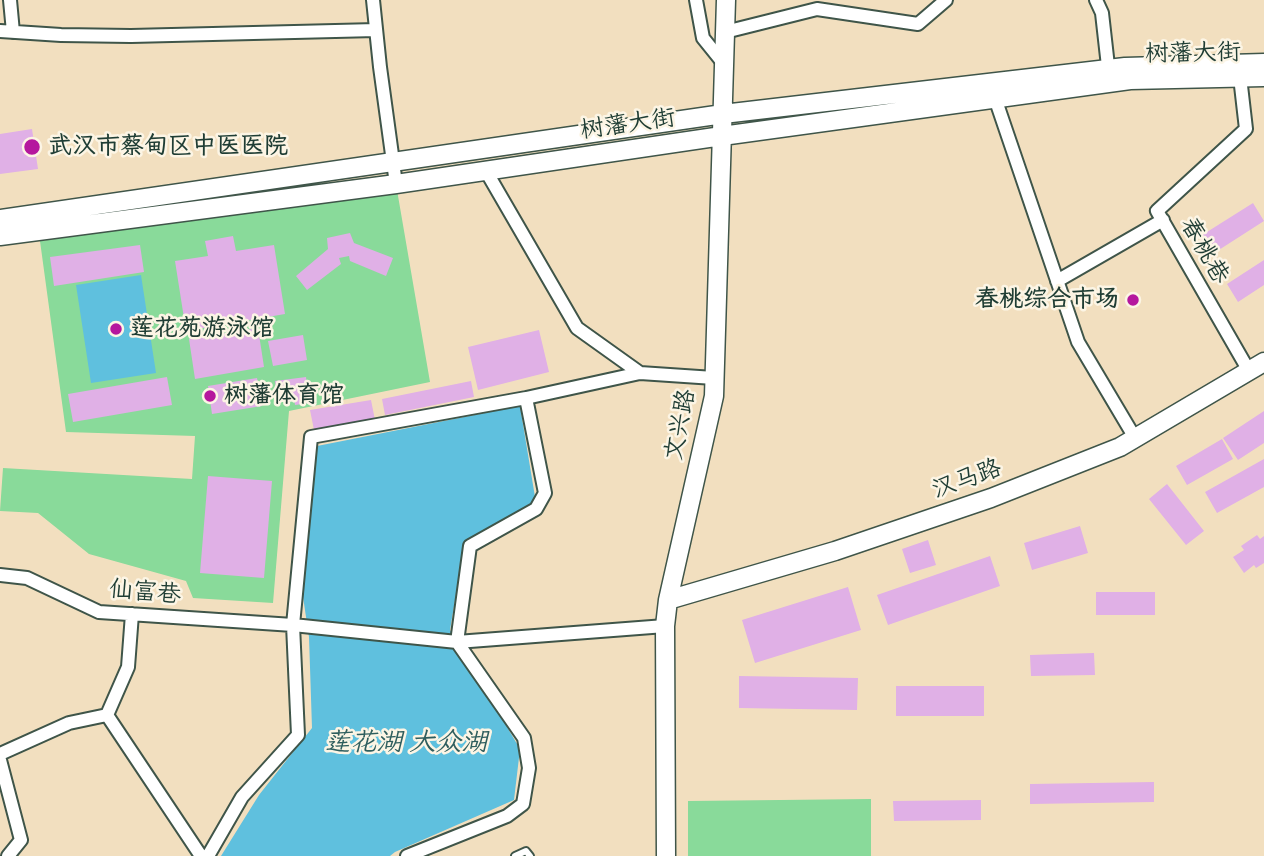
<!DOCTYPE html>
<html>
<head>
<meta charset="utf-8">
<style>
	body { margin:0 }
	canvas { display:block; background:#f2dfbf }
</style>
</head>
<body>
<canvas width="1264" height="856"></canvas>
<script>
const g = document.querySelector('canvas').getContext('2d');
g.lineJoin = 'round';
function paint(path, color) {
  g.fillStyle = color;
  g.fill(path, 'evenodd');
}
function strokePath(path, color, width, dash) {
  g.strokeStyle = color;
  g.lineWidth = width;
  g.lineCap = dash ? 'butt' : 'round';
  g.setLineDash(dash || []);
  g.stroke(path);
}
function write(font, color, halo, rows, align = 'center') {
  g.font = font + ' Sriracha,"LXGW WenKai TC",sans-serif';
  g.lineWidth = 5;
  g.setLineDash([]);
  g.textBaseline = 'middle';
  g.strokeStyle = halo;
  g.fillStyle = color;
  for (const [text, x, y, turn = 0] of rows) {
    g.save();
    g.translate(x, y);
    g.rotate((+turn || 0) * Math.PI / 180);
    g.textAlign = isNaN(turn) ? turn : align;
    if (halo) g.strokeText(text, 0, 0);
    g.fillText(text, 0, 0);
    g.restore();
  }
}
paint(new Path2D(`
	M397,190L430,382L289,411L273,603L193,598L186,581L89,554L38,513L0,511L3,468L192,479L195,436L66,432L40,241Z
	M871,799V856H688V801Z`), '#89da9a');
paint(new Path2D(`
	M141,275L156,373L91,383L76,285Z
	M520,406L536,503L464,546L450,630L520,749L514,800L395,852L390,856H221L259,795L312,728L309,637L302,590L317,446Z`), '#5fc0de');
paint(new Path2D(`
	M32,129L38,169L0,174V134Z
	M1253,203L1264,221L1211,255L1199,237Z
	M350,233L354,243L393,258L386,276L350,261L349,256L339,258L341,264L307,290L296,276L328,249L327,238Z
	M233,236L236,251L274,245L285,314L186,331L175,261L208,256L205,241Z
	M140,245L144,272L54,286L50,257Z
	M1264,260V285L1238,302L1227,284Z
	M258,328L264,367L195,379L189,339Z
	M539,330L549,372L478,390L468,347Z
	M303,335L307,360L273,366L268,341Z
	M167,377L172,405L73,422L68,394Z
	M306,377L309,403L295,405L294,398L278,400L275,381Z
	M257,378L262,406L212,414L208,386Z
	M471,381L474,397L385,415L382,399Z
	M371,400L375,420L314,430L310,410Z
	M1264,411V443L1238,460L1223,438Z
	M1222,439L1233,459L1187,485L1176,466Z
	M1264,459V487L1217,513L1205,492Z
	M208,476L272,481L264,578L200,573Z
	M1167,484L1204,531L1186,545L1149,499Z
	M1080,526L1088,553L1032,570L1024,543Z
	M1257,535L1260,539L1264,536V563L1256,568L1254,565L1244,573L1233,557L1244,550L1241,546Z
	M928,540L936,565L910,573L902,549Z
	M990,556L1000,586L888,625L877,595Z
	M848,587L861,630L755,663L742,620Z
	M1096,592H1155V615H1096Z
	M1094,653L1095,675L1031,676L1030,655Z
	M739,676L858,678L857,710L739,708Z
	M896,686H984V716H896Z
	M1154,782V802L1030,804V784Z
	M981,800V820L894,821L893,801Z`), '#e0b0e6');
const lane = new Path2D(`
	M515,856L526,851L530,856`);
const street = new Path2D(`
	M10,0L13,32
	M373,0L380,67L396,184
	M696,0L703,38L724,64
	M1096,0L1102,13L1109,75
	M0,31L61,35L131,36L376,30
	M725,32L817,9L918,24L946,0
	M1240,77L1246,129L1157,211L1249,371
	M995,98L1078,342L1135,438
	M486,171L577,328L640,373L714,378
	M1057,281L1163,220
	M0,575L27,578L99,612L293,625L457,642L665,626
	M107,715L201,856
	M0,754L69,723L107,715L128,667L132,614
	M0,760L21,840L8,856
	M208,856L242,797L298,735L293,625L311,437L526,398L640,373
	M407,856L507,816L523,804L529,768L524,738L457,642L470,546L536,509L545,493L526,398`);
const secondary = new Path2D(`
	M0,219L723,114L1125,67L1264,63
	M0,236L396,184L722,136L1130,80L1264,77
	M668,600L835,551L991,498L1120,447L1264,362
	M666,856L665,626L668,600L714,396L726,0`);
strokePath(lane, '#3f5549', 10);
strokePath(street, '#3f5549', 16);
strokePath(secondary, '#3f5549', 21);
strokePath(lane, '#fff', 6);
strokePath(street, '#fff', 12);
strokePath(secondary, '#fff', 18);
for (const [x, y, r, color] of [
	[32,147,9,"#b5179e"],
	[1133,300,7,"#b5179e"],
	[116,329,7,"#b5179e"],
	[210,396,7,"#b5179e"]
]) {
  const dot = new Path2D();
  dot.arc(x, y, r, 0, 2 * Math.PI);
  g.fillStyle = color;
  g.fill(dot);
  strokePath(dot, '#fcf5e5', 2.5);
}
write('24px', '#1f3d34', '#fcf5e5', [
	["树藩大街",1193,54,-1],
	["树藩大街",628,125,-8],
	["春桃巷",1204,251,60],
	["文兴路",681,425,-79],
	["汉马路",967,480,-20],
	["仙富巷",145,593,5]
]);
write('bold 24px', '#1f3d34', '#fcf5e5', [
	["武汉市蔡甸区中医医院",48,147],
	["春桃综合市场",1119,300,"right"],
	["莲花苑游泳馆",130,329],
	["树藩体育馆",224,396]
], 'left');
write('italic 26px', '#2f5e5e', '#fcf5e5', [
	["莲花湖 大众湖",406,743]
]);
</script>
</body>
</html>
